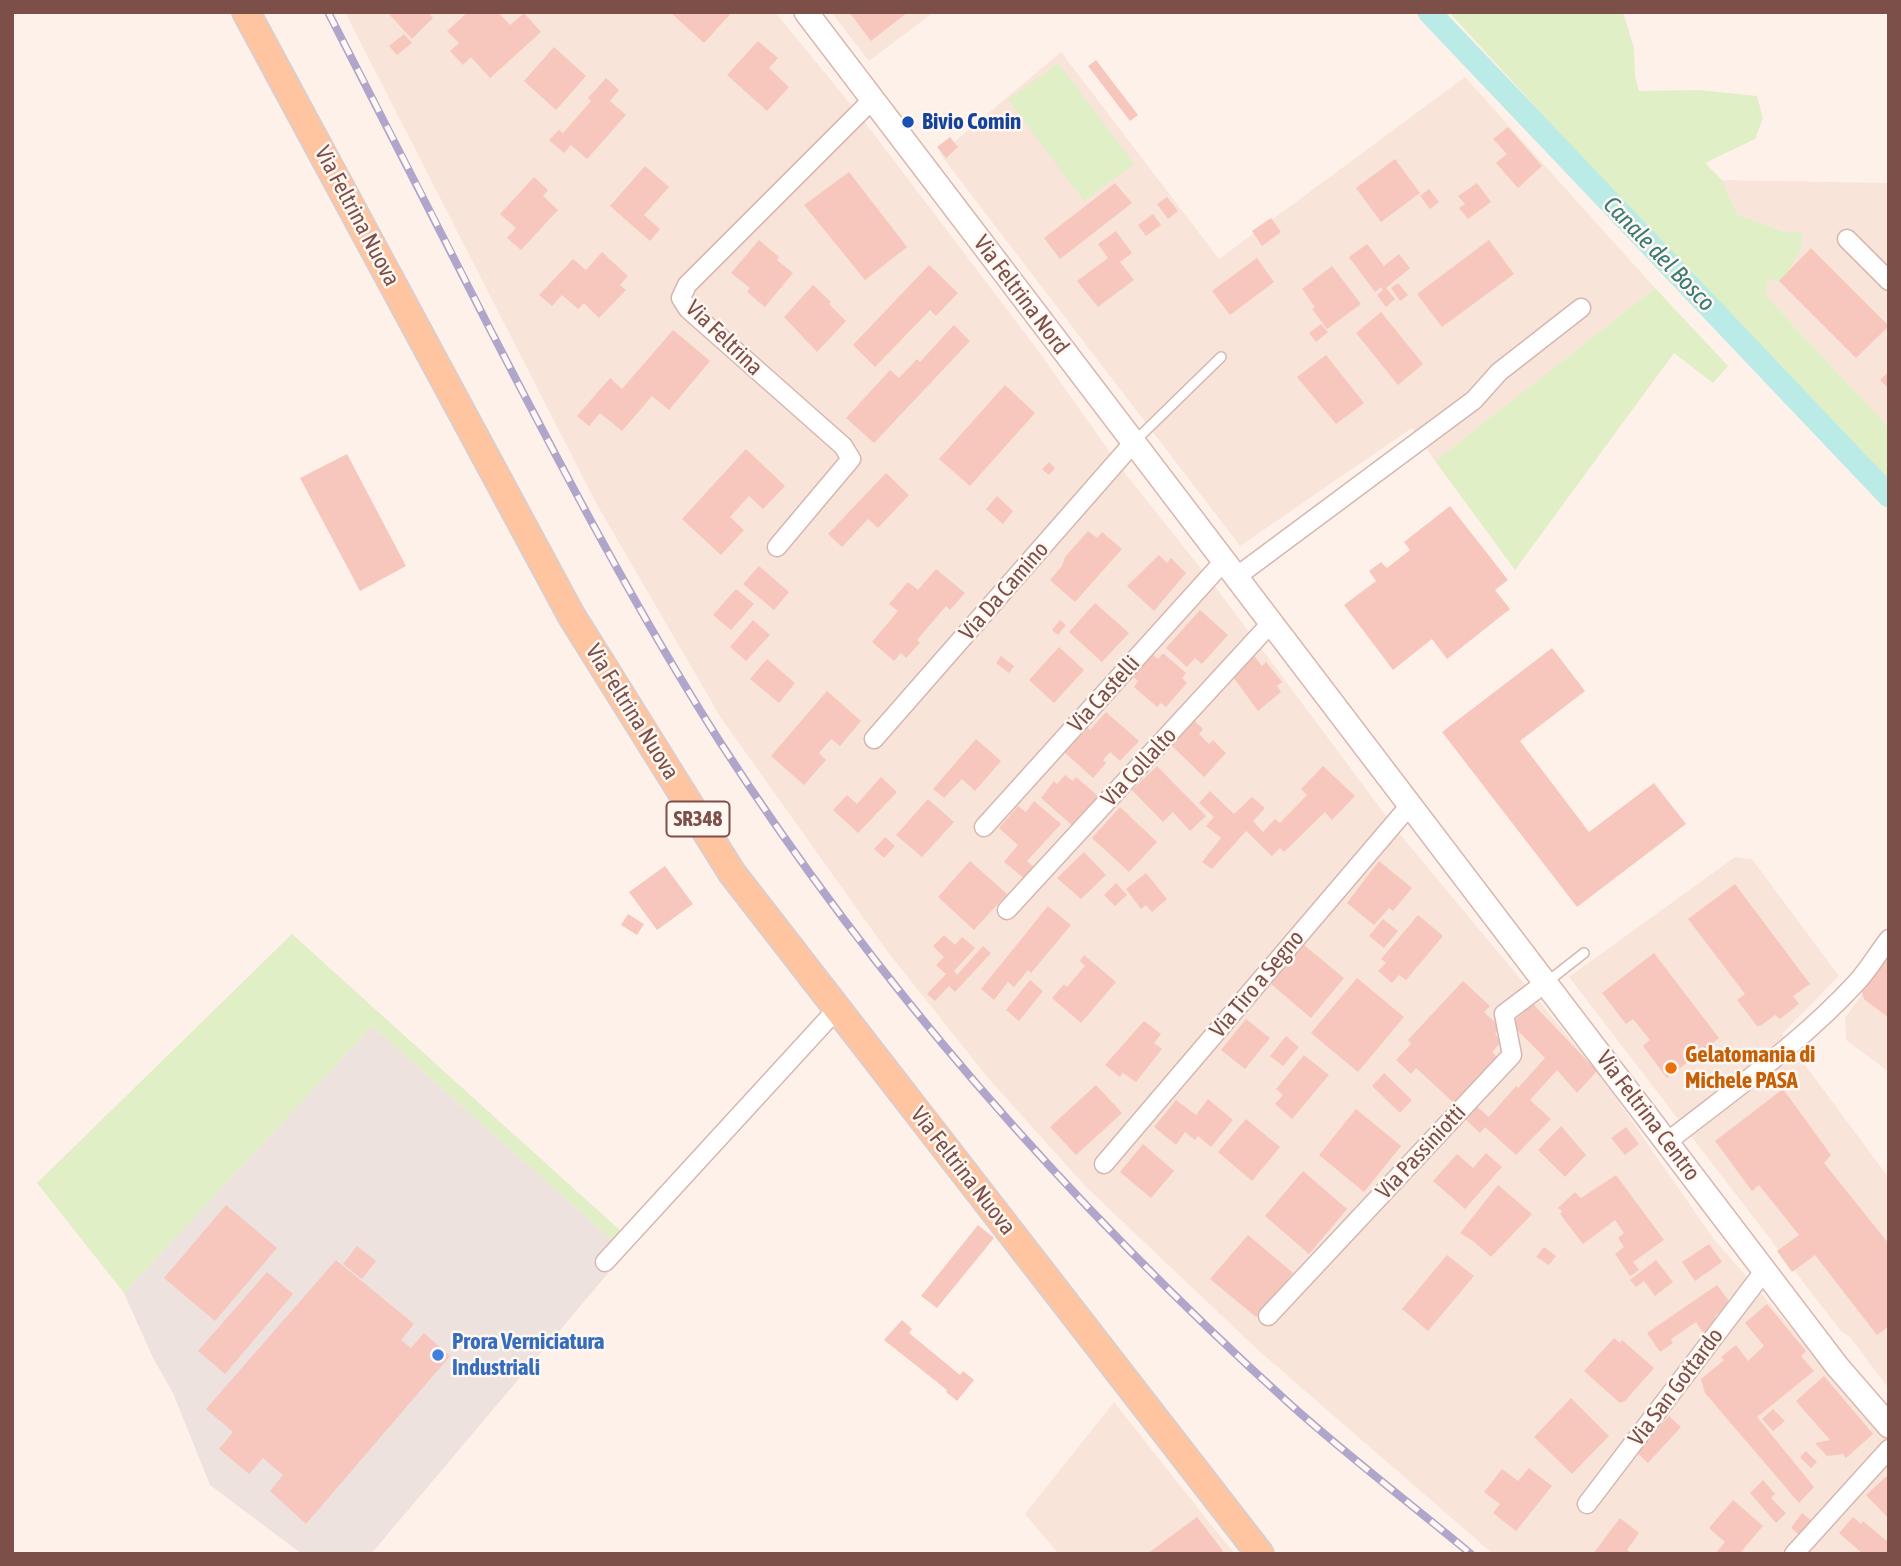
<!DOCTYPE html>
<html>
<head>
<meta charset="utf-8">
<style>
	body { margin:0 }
	#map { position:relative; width:1901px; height:1566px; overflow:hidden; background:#fef1ea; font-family:"Asap Condensed",sans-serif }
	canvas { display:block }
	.frame { position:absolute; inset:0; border:14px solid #7d4f49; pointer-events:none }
</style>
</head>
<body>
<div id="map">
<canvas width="1901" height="1566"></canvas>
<div class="frame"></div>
</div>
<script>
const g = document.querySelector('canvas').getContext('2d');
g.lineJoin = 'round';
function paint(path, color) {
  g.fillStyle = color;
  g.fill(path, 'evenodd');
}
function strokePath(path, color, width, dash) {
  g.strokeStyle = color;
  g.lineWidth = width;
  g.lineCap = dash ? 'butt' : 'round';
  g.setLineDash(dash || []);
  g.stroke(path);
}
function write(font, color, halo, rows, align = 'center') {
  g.font = font + ' "Asap Condensed",sans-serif';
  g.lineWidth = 5;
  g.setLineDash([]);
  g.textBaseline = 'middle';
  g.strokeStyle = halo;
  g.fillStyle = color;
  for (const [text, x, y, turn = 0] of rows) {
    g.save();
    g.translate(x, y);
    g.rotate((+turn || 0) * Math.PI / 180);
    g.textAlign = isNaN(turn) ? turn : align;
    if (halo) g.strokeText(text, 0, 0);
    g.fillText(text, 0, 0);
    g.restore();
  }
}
paint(new Path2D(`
	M345,12H775L861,117L1040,353L1121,468L1214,585L1395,828L1597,1071L1713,1238L1889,1441V1554H1493L1259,1351L1086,1187L988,1078L887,951L721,718L596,503Z
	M831,12H934L869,61Z
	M1061,52L1219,259L1465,77L1655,288L1435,461L1412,428L1240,546L940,154Z
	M1722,180L1889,183V428L1766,296L1767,280L1785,232L1737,214Z
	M1735,857L1752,859L1839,976L1782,1034L1889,1178V1389L1850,1337L1840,1330L1569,977Z
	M1889,956V1072L1846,1040L1845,1018Z
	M1114,1402L1209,1522L1235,1554H1059L1025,1514Z`), '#f9e4da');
paint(new Path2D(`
	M372,1026L626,1252L371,1554H302L210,1485L173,1393L153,1358L124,1293Z`), '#eee2df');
paint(new Path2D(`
	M1449,12H1623L1634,48L1635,76L1639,91L1699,90L1757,96L1763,118L1755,139L1705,163L1722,180L1737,214L1785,232H1802L1801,249L1783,281L1767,280L1766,296L1889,428V484L1865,456L1769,363Z
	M1058,63L1134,164L1084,201L1008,100Z
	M1655,288L1728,366L1713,383L1674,353L1515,570L1435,461Z
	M292,934L634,1243L626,1252L372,1026L124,1293L37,1183Z`), '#e0efc5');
strokePath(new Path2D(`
	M1429,12L1889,496`), '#bbebe6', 23);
paint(new Path2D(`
	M387,12H428L433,18L412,39Z
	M468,12H498L510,25L524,13L541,32L490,78L471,57L463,65L450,51L459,43L447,31Z
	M670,12H732L704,43Z
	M849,12H908L871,41Z
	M404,34L412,43L397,55L389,46Z
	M758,41L778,58L769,68L789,87L767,111L727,75Z
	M554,47L586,76L556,110L524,81Z
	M1096,60L1138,115L1130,121L1088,66Z
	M606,78L619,90L610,101L626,115L587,159L571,145L564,153L549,140L559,130L563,133L591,101L588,98Z
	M1508,127L1542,166L1518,188L1496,163L1507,154L1493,139Z
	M950,137L958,147L946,158L937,147Z
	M1395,159L1420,193L1381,222L1356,188Z
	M645,166L669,187L644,215L660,229L650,241L610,206Z
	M849,172L907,247L865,280L804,205Z
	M534,177L548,190L543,196L558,210L521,250L507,238L516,228L500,214Z
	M1115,183L1132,203L1060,259L1044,238Z
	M1477,183L1491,202L1468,219L1459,208L1465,204L1458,196Z
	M1429,189L1439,202L1430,209L1420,196Z
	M1167,197L1178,211L1168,219L1157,204Z
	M1153,214L1161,225L1146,236L1138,225Z
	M1271,218L1281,232L1262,246L1252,231Z
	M1116,231L1132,253L1120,262L1134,280L1098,307L1077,281L1108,258L1098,244Z
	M759,240L779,257L777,260L793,273L765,307L747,292L750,288L731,273Z
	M1489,240L1514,274L1442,327L1417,294Z
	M1367,244L1384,266L1399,254L1410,268L1386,288L1395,299L1386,307L1377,295L1383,290L1381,287L1375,292L1349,257Z
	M1811,248L1889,326L1856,358L1779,281Z
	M602,252L628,276L620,285L626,290L599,318L584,303L578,309L562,295L552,306L539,295L573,259L586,270Z
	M1257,258L1274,282L1230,315L1212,291Z
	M929,265L958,293L936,316L930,310L875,367L853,345Z
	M1332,266L1361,304L1327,329L1312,309L1315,307L1302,289Z
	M1398,283L1408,295L1400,301L1391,288Z
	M813,285L831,302L829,304L846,321L817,352L784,317Z
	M1381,312L1423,364L1398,385L1356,333Z
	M1321,324L1328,332L1316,342L1309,333Z
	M954,325L970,341L874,443L846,418L890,370L899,378L917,359L920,362Z
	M673,330L710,361L669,410L652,396L622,431L600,413L589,426L577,416L610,378L622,389Z
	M1326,355L1364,403L1336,424L1297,377Z
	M1889,371V389L1880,380Z
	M1005,385L1035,413L970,486L939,459Z
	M746,449L785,486L763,509L749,496L730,517L744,530L721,555L682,519Z
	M347,454L406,566L360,591L300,478Z
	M1049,462L1055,468L1049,475L1042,469Z
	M886,473L909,495L878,528L868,519L842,547L828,534Z
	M997,496L1013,511L1003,524L986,509Z
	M1450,506L1508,580L1495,590L1510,609L1447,659L1432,639L1393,670L1344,605L1376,581L1369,571L1381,562L1387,568L1410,550L1404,542Z
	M1088,531L1097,538L1102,532L1122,549L1075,602L1050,580L1062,566L1065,557Z
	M1159,555L1167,563L1171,558L1186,573L1154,611L1127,586Z
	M759,566L789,592L774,610L743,584Z
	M936,569L965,593L950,610L946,606L917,640L920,643L906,658L901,653L894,661L872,642L898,611L889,604L908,582L918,590Z
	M736,589L754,604L731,630L713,615Z
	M1095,603L1129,633L1102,662L1069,632Z
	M1200,610L1228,635L1202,664L1195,658L1187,667L1166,648Z
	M753,620L770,635L746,661L730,647Z
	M1060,620L1066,625L1058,635L1052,630Z
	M1059,647L1084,670L1054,703L1029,680Z
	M1552,648L1585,691L1520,741L1589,832L1654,783L1686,824L1577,907L1442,732Z
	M1250,651L1262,666L1266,662L1282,682L1277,686L1281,692L1258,711L1228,670Z
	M1163,653L1186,673L1182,678L1187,683L1166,707L1161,703L1157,707L1134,687L1138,681L1133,677L1152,654L1158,659Z
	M1001,656L1014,666L1009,673L996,663Z
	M767,659L795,683L779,703L750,679Z
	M827,691L861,721L840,746L831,739L819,753L826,760L804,785L771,756Z
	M1106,712L1139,741L1120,761L1110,752L1103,760L1106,763L1093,778L1064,752L1087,727L1090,730Z
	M1194,720L1203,729L1199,734L1209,744L1213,740L1226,753L1204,777L1170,744Z
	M976,739L1001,761L975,791L962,779L944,798L933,789Z
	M1157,766L1206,816L1190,831L1173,812L1163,822L1132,790Z
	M1323,766L1355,796L1332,820L1325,812L1284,852L1280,848L1272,856L1246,831L1212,869L1202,862L1221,838L1206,826L1214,817L1199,803L1210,791L1234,814L1252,797L1265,808L1253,821L1263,832L1275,819L1280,823L1307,795L1301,789Z
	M1065,775L1073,781L1076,777L1099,797L1074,827L1041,798L1054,781L1057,784Z
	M881,777L897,792L858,833L833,810L847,795L857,804Z
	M928,799L954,822L922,857L896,835Z
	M1034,801L1061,824L1027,861L1035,868L1025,879L1004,862L1018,845L999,828L1018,806L1026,812Z
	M1120,807L1157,842L1129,872L1092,838Z
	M885,837L895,846L884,858L874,849Z
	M1084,852L1106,875L1081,899L1057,878Z
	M970,861L1007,894L974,930L938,897Z
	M1379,861L1412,888L1393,911L1389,908L1374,925L1347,903Z
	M665,866L693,904L657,930L629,892Z
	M1146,873L1167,899L1152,912L1146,905L1141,909L1126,889Z
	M1116,883L1127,895L1115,906L1104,895Z
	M1735,884L1810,984L1793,996L1799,1004L1780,1019L1775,1015L1760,1026H1757L1737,1000L1745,994L1688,919Z
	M1048,906L1071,925L1031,973L1028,970L1014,987L1008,982L994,1000L981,989Z
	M628,914L644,924L637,935L621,925Z
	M1418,915L1443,936L1406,980L1399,975L1392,983L1378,971L1386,963L1381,959Z
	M1383,919L1398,931L1384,948L1369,936Z
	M944,935L955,945L962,937L975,948L954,971L957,975L983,946L991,953L955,992L949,986L935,1001L927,994L946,974L936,965L944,957L933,946Z
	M1304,945L1344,978L1311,1018L1271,984Z
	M1654,953L1719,1038L1667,1078L1643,1046L1650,1040L1633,1019L1626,1024L1602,993Z
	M1084,955L1116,982L1081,1023L1052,998L1064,984L1067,987L1085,966L1080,961Z
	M1889,957V1018L1864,999L1862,992Z
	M1357,978L1404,1017L1358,1072L1311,1033Z
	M1030,980L1043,991L1019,1021L1006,1010Z
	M1463,981L1490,1006L1484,1012L1501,1028L1495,1034L1502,1041L1492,1052L1498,1058L1455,1104L1416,1068L1411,1074L1396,1060L1411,1044L1408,1040Z
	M1533,1004L1597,1071L1577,1093L1557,1070L1530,1100L1551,1119L1516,1155L1485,1127L1480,1133L1464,1118L1475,1105L1489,1117L1516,1086L1518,1088L1545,1058L1511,1024Z
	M1246,1019L1270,1038L1245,1069L1221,1050Z
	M1144,1021L1161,1034L1154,1043L1162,1049L1136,1082L1123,1073L1120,1077L1105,1065Z
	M1286,1036L1299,1047L1283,1066L1270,1056Z
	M1304,1055L1329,1075L1292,1119L1275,1104L1283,1095L1276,1089Z
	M1384,1073L1412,1100L1400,1113L1372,1086Z
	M1096,1085L1122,1113L1076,1155L1050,1127Z
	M1783,1089L1831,1155L1824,1163L1889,1244V1326L1877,1335L1815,1255L1792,1272L1777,1251L1799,1235L1759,1185L1752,1191L1715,1141Z
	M1208,1099L1233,1120L1211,1147L1198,1136L1195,1140L1185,1132L1176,1145L1154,1127L1176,1100L1196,1115Z
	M1356,1109L1401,1146L1364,1192L1319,1155Z
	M1246,1119L1280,1147L1252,1181L1218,1152Z
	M1561,1126L1586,1155L1565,1177L1538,1150Z
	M1626,1127L1639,1144L1625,1155L1611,1138Z
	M1143,1144L1174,1171L1151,1198L1120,1172Z
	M1486,1153L1502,1167L1465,1209L1433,1181L1457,1154L1473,1168Z
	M1303,1171L1347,1209L1309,1254L1265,1216Z
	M1616,1175L1664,1240L1633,1262L1639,1270L1630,1276L1615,1254L1624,1247L1618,1238L1624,1233L1615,1220L1583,1244L1560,1214L1562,1211L1558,1208L1575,1192L1581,1198Z
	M1498,1185L1532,1214L1491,1257L1473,1241L1460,1233Z
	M226,1205L277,1248L215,1321L164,1278Z
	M978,1225L994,1238L937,1308L921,1296Z
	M1248,1235L1293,1273L1256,1317L1210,1279Z
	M1709,1244L1722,1262L1695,1281L1682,1262Z
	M357,1246L376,1261L362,1279L343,1264Z
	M1544,1247L1556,1256L1549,1265L1536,1257Z
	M1447,1255L1474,1276L1428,1331L1402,1309Z
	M336,1260L414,1324L401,1340L411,1348L424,1333L450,1356L306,1524L270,1491L283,1475L263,1458L249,1474L219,1449L233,1432L206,1409Z
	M1656,1260L1673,1282L1655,1296L1644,1281L1636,1287L1630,1280Z
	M267,1272L293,1294L225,1374L198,1351Z
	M1717,1285L1731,1304L1715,1316L1721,1325L1705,1336L1696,1322L1671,1339L1673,1343L1660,1352L1647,1333Z
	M1767,1304L1806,1351L1801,1356L1814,1371L1757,1417L1814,1487L1799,1503L1705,1393L1701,1379L1724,1360L1721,1357L1736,1345L1748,1361L1764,1346L1745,1323Z
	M902,1320L912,1329L909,1333L960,1375L963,1371L974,1380L957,1401L946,1392L947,1390L884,1340Z
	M1614,1338L1620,1343L1622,1340L1654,1368L1625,1401L1620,1403L1584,1371Z
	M1824,1376L1873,1434L1846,1458L1843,1454L1827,1456L1815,1443L1830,1440L1796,1401Z
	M1571,1398L1609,1436L1572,1474L1534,1437Z
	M1773,1409L1785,1421L1773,1431L1762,1419Z
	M1669,1416L1681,1427L1648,1463L1636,1452Z
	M1806,1451L1817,1462L1811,1468L1800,1457Z
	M1529,1468L1552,1486L1516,1531L1493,1513L1500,1504L1484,1492L1502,1469L1518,1481Z
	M1889,1474V1519L1866,1495Z
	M1763,1480L1775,1494L1771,1498L1786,1513L1776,1523L1750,1493Z
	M1733,1500L1763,1526L1739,1554H1715L1725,1542L1709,1528Z
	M1802,1513L1812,1521L1801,1536L1791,1528Z
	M1197,1517L1223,1551L1220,1554H1147Z
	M1853,1517L1861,1524L1863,1521L1889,1543V1554H1863L1839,1533Z
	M1620,1518L1639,1533L1627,1550L1632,1554H1593Z`), '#f7c7be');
const service = new Path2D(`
	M1135,441L1221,357
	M1547,982L1584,953`);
const minor = new Path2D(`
	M1847,239L1889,281
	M777,547L851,459L843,446L688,309L681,298L687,285L872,100
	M1236,577L1474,400L1499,372L1581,308
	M874,739L1134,442
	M984,827L1224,561
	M1007,910L1271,623
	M1667,1142C1732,1091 1801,1043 1857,982C1869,969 1878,953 1889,939
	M1104,1164L1410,805
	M605,1262L837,1009
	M1268,1316L1512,1055L1504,1014L1545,983
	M1587,1504L1765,1270
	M1794,1554L1889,1449`);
const secondary = new Path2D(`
	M806,12L1837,1366L1889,1426`);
const primary = new Path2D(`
	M246,12L571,615L732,873L1260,1554`);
strokePath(service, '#d5b7b0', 12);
strokePath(minor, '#d5b7b0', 21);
strokePath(secondary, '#dbb7af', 26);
strokePath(primary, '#dbcecc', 30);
strokePath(service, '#fff', 9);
strokePath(minor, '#fff', 18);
strokePath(secondary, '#fff', 23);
strokePath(primary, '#ffc4a0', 26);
const rail = new Path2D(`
	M328,12C383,119 438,226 492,333C564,472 636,610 720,742C879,988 1074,1209 1291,1405C1349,1457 1411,1504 1471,1554`);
strokePath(rail, '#b0a5cb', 8);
strokePath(rail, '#fff7f2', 5, [16]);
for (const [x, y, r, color] of [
	[908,122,7,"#1a4fb4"],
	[1671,1068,7,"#e8710a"],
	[438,1355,7,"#3f7fe0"]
]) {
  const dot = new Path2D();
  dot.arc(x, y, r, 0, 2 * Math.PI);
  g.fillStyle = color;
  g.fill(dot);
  strokePath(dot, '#fff7f2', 2.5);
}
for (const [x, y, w] of [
	[698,819,63]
]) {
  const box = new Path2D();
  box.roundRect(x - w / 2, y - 17.5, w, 35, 5);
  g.fillStyle = '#fff7f2';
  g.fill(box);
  strokePath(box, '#7d4f49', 2);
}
write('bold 21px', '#7d4f49', null, [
	["SR348",698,819]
]);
write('bold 23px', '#164399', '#fff7f2', [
	["Bivio Comin",922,122]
], 'left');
write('23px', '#7d4f49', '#fff7f2', [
	["Via Feltrina Nuova",357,216,62],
	["Via Feltrina Nord",1021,295,53],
	["Via Feltrina",724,338,44],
	["Via Da Camino",1004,591,-49],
	["Via Castelli",1104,694,-48],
	["Via Feltrina Nuova",632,712,58],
	["Via Collalto",1139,767,-47],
	["Via Tiro a Segno",1257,984,-50],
	["Via Feltrina Centro",1648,1116,53],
	["Via Passiniotti",1421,1152,-47],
	["Via Feltrina Nuova",963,1171,52],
	["Via San Gottardo",1676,1387,-53]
]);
write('bold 23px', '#c56008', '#fff7f2', [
	["Gelatomania di",1685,1055],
	["Michele PASA",1685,1081]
], 'left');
write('bold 23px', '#366cbe', '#fff7f2', [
	["Prora Verniciatura",452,1342],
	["Industriali",452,1368]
], 'left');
write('italic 24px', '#387b76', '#fff7f2', [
	["Canale del Bosco",1659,254,46]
]);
</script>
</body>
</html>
